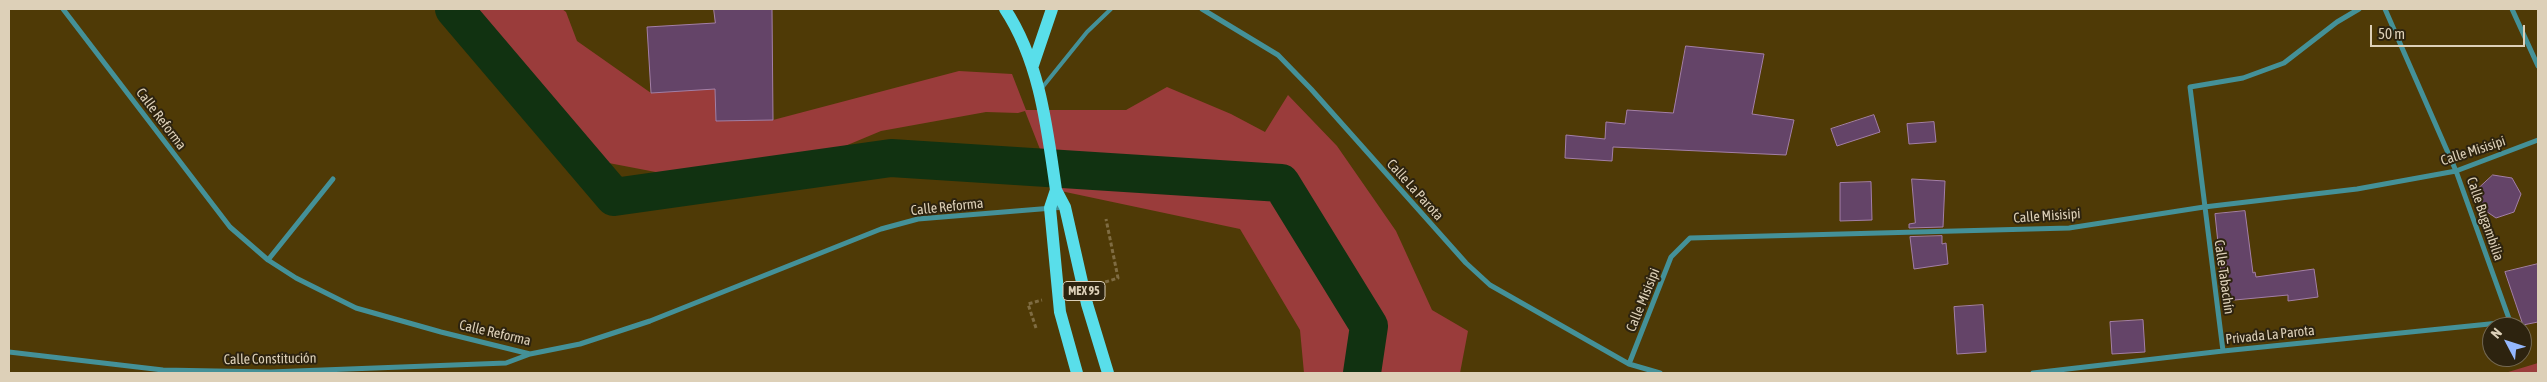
<!DOCTYPE html>
<html>
<head>
<meta charset="utf-8">
<style>
	body { margin:0 }
	#map { position:relative; width:2547px; height:382px; overflow:hidden; background:#4f3a06; font-family:"Asap Condensed",sans-serif }
	canvas { display:block }
	.frame { position:absolute; inset:0; border:10px solid #ddd0b8; pointer-events:none }
	.north { position:absolute; left:2482px; top:317px; width:50px; height:50px; box-sizing:border-box; background:#2d230f; border:1px solid #736853; border-radius:50%; rotate:310deg; font-size:14px; font-weight:700; line-height:20px; text-align:center; color:#ddd0b8 }
	.north::after { content:''; display:block; margin:auto; width:18px; height:22px; background:#94b7fd; clip-path:polygon(50% 0,100% 100%,50% 72%,0 100%) }
	.scale { position:absolute; left:2370px; top:25px; width:155px; height:22px; box-sizing:border-box; border:2px solid #ddd0b8; border-top:0; padding-left:6px; font-size:15px; line-height:18px; white-space:nowrap; color:#ddd0b8; -webkit-text-stroke:4px #2d230f; paint-order:stroke }
</style>
</head>
<body>
<div id="map">
<canvas width="2547" height="382"></canvas>
<div class="frame"></div>
<div class="north">N</div>
<div class="scale">50 m</div>
</div>
<script>
const g = document.querySelector('canvas').getContext('2d');
g.lineJoin = 'round';
function paint(path, color) {
  g.fillStyle = color;
  g.fill(path, 'evenodd');
}
function strokePath(path, color, width, dash) {
  g.strokeStyle = color;
  g.lineWidth = width;
  g.lineCap = dash ? 'butt' : 'round';
  g.setLineDash(dash || []);
  g.stroke(path);
}
function write(font, color, halo, rows, align = 'center') {
  g.font = font + ' "Asap Condensed",sans-serif';
  g.lineWidth = 4;
  g.setLineDash([]);
  g.textBaseline = 'middle';
  g.strokeStyle = halo;
  g.fillStyle = color;
  for (const [text, x, y, turn = 0] of rows) {
    g.save();
    g.translate(x, y);
    g.rotate((+turn || 0) * Math.PI / 180);
    g.textAlign = isNaN(turn) ? turn : align;
    if (halo) g.strokeText(text, 0, 0);
    g.fillText(text, 0, 0);
    g.restore();
  }
}
paint(new Path2D(`
	M451,9H562L566,12L577,41L651,93L715,88L716,121L773,120L959,71L1012,74L1026,110H1126L1167,87L1231,114L1265,132L1288,95L1337,146L1396,231L1432,310L1468,331L1460,373H1304L1300,330L1240,229L1056,190L1025,111L1018,113L986,112L881,131L790,169L687,178L593,160L525,109Z
	M2538,363V373H2505Z`), '#9a3c3b');
strokePath(new Path2D(`
	M454,9L614,197L891,158L1281,183L1369,326L1362,373`), '#113211', 38);
const building = new Path2D(`
	M714,9H772L773,120L716,121L715,89L651,93L647,27L715,23Z
	M1686,46L1764,54L1752,114L1794,120L1786,155L1613,147L1612,161L1565,158L1566,135L1605,139L1606,122L1625,124L1627,110L1673,113Z
	M1874,115L1880,132L1837,146L1831,129Z
	M1934,122L1936,142L1909,144L1907,124Z
	M2493,175L2512,178L2521,194L2514,212L2496,218L2480,207L2479,188Z
	M1912,179L1945,181L1943,227L1909,228V224L1915,223Z
	M1871,182L1872,220L1840,221V183Z
	M2245,211L2253,273L2255,272L2256,277L2314,269L2318,297L2288,301V295L2224,301L2215,214Z
	M1942,236V244L1946,243L1948,264L1914,269L1910,237Z
	M2538,264V322L2523,325L2505,272Z
	M1983,305L1986,352L1957,354L1954,307Z
	M2143,320L2145,352L2112,354L2110,322Z`);
paint(building, '#644468');
strokePath(building, '#a37fa7', 1);
strokePath(new Path2D(`
	M1099,284L1118,278L1106,219
	M1036,328L1028,304L1042,300`), '#7f6c42', 3, [4, 2.5]);
strokePath(new Path2D(`
	M1041,89L1087,32L1111,9`), '#449198', 4);
strokePath(new Path2D(`
	M63,9L230,227L268,260L296,278L356,308L441,332L530,354L580,344L650,321L881,229L918,219L1065,207
	M1202,9L1278,55L1311,89L1466,263L1490,285L1629,364L1660,373
	M2385,9L2456,171L2512,327
	M2512,9L2538,66
	M268,260L333,179
	M2223,351L2190,87L2243,78L2284,63L2337,22L2359,9
	M9,352L163,370L270,372L506,363L530,354
	M1629,364L1671,257L1690,238L2069,228L2204,207L2357,189L2456,171L2538,140
	M2033,373L2223,351L2509,322`), '#449198', 5);
strokePath(new Path2D(`
	M1005,9C1040,62 1047,128 1056,190L1065,207L1087,304L1108,373
	M1033,65L1052,9
	M1056,190L1050,208L1060,312L1077,373`), '#59deea', 12);
for (const [x, y, w] of [
	[1084,291,42]
]) {
  const box = new Path2D();
  box.roundRect(x - w / 2, y - 9.5, w, 19, 4);
  g.fillStyle = '#2d230f';
  g.fill(box);
  strokePath(box, '#ddd0b8', 1);
}
write('bold 12px', '#ddd0b8', null, [
	["MEX 95",1084,291]
]);
write('14px', '#ddd0b8', '#2d230f', [
	["Calle Reforma",161,119,53],
	["Calle Misisipi",2473,151,-18],
	["Calle La Parota",1415,190,48],
	["Calle Reforma",947,207,-6],
	["Calle Misisipi",2047,216,-4],
	["Calle Bugambilia",2485,219,71],
	["Calle Tabachín",2224,277,82],
	["Calle Misisipi",1643,300,-68],
	["Calle Reforma",495,333,13],
	["Privada La Parota",2270,335,-6],
	["Calle Constitución",270,359,-1]
]);
</script>
</body>
</html>
